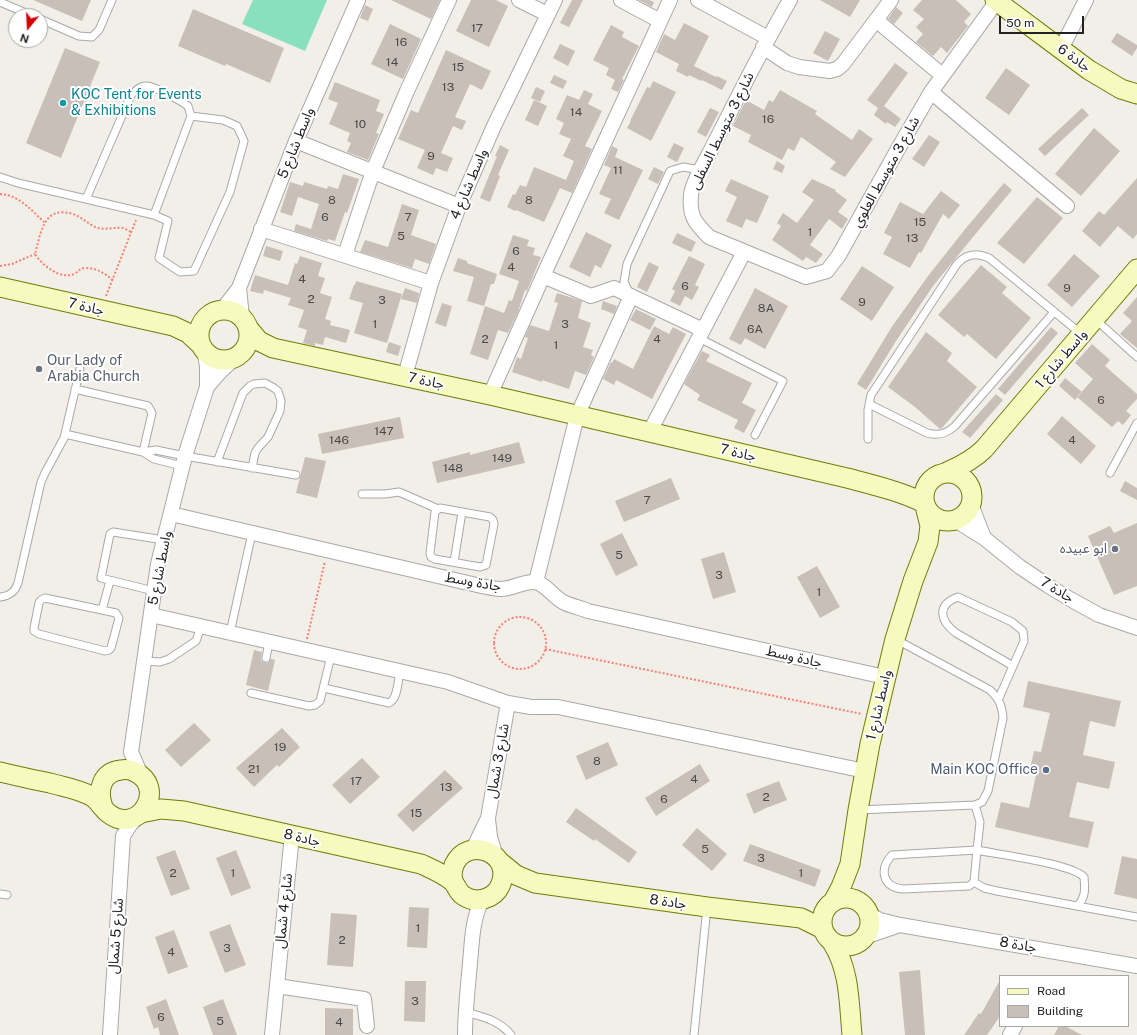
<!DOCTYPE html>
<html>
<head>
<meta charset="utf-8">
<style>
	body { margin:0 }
	#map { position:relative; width:1137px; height:1035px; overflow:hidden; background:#f2efe9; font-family:"Public Sans",sans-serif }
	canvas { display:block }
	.legend { position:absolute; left:999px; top:975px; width:130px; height:52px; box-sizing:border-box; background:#fff; border:1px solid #a7a7a7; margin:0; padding:5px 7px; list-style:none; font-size:12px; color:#222 }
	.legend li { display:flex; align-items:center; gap:8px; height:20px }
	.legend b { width:20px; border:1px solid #a7a7a7 }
	.north { position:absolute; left:8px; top:8px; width:40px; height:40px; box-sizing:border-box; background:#fff; border:1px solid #a7a7a7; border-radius:50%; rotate:198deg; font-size:11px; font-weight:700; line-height:16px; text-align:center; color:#222 }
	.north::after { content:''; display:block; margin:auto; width:14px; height:18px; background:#d40000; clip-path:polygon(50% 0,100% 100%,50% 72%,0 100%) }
	.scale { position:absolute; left:999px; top:16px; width:85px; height:18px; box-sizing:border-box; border:2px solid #222; border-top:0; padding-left:5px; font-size:12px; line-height:14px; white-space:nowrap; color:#222; -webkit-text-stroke:3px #fff; paint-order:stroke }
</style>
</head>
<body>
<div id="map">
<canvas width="1137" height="1035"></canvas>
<ul class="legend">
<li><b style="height:5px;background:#f7fabf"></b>Road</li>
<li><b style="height:11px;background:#c7bfb8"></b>Building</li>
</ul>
<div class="north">N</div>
<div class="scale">50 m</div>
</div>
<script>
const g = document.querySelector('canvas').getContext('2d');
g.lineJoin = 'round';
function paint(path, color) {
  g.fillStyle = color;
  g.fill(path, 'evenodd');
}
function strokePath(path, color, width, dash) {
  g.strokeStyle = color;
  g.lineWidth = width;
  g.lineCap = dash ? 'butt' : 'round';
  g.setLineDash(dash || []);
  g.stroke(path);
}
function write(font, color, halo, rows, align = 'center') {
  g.font = font + ' "Public Sans","Noto Sans Arabic",sans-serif';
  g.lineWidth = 4;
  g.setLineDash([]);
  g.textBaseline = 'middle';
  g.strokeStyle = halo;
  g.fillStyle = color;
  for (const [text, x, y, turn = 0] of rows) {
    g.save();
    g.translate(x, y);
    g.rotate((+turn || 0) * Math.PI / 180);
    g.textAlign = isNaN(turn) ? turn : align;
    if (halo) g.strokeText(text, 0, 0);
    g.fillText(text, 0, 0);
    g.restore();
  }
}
paint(new Path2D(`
	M253,0H327L305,51L242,24Z`), '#88e0be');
paint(new Path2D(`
	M33,0H91L82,21Z
	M391,0H440L431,19Z
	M471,0H496L508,6L489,47L456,31Z
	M572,0H583L569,27L560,23Z
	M639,0H649L654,2L652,7Z
	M820,0H860L850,17Z
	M922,0H956L971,14L964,22L968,26L947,53L941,47L933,56L916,42L923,34L916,27L924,19L913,10Z
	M365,5L373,9L368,21L360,18Z
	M896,7L903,13L894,24L888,19Z
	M193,9L284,48L270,83L226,64L225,66L178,46Z
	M684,23L709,36L694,66L716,77L717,76L727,81L722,90L702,80L701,81L689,75L688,77L676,71L679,64L656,52L664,34L675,40Z
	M390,24L421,39L403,79L371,64Z
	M611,25L624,32L622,37L639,46L622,79L624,80L618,92L611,89L615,80L606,75L609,68L593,60Z
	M825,31L840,39L828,61L813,53Z
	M1117,33L1137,45V48L1132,56L1111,42Z
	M560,44L575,51L568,66L553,58Z
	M65,48L100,62L61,158L26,143Z
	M446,50L491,71L482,90L470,84L455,117L466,121L462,130L453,126L441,153L453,158L447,172L436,168L433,175L417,168L425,150L398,139L411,110L418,113Z
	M895,63L908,73L884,106L901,119L895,127L887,122L886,124L874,115L878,108L867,100Z
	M1006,68L1030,85L1009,115L985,98Z
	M554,75L567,81L563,89L550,83Z
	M653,81L676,92L651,141L627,128L631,121H630L647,87L650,88Z
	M335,82L380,100L376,111L384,114L376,133L379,134L368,160L347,152L351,143L347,141L350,133L329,124L338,103L328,99Z
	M536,87L545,91L540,102L531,98Z
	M584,90L593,94L588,104L602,111L585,146L592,149L572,193L560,188L544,222L516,210L515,211L507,207L513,194L515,195L520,185L526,187L534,167L566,180L574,161L563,156L571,139L559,134L564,123L556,119L567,95L579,100Z
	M780,90L817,111L815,114L852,140L859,129L873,139L845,177L830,169L836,162L801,137L794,151L788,148L782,160L748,142L751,135L733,126L746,100L764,110L769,100L773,102Z
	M534,100L547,106L538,126L525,120Z
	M710,108L719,112L706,137L697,132Z
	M1082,108L1089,115L1045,156L1038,149Z
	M1094,128L1120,151L1081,196L1055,174Z
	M929,135L940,142L924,167L912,159Z
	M674,143L684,148L677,162L667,157Z
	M500,145L509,150L498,175L500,176L490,202L480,198L497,156H495Z
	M612,146L618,149L615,157L643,170L619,220L604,213L611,199L599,194L611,168L604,165Z
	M777,161L785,166L782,173L773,169Z
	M654,167L664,172L658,184L648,179Z
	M343,174L359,179L347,213L345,212L335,241L328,239L327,241L294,231L296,224L311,229L319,204L298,197L292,216L280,212L290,182L303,186L304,182L327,189L328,186L338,189Z
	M1137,178V234L1133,239L1118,226L1100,247L1082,231L1099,211L1104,215Z
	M731,179L769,196L757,223L746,219L742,228L726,221L737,197L725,191Z
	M812,179L836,190L835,191L847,200L838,212L848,219L842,229L829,219L810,245L823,254L816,263L806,257L803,261L772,240L781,226L777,223L783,213L797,223L814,200L802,192Z
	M1004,183L1012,190L973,237L933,286L896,341L866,390L857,384L891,328L928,276L966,228Z
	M941,191L960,205L949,219L943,214L921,253L919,252L910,268L883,254L892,237L884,233L900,202L923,214Z
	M1037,197L1063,218L1024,264L997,243Z
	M402,204L419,210L411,235L436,244L429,264L415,259L412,268L360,252L365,240L388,247Z
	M586,232L612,245L601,268L595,265L590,277L569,267Z
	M677,233L696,242L691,252L672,243Z
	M513,235L529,240L527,246L535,248L533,255L541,257L527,291L525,290L518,312L508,333L498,330L488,360L470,354L485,306L504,313L509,300L512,301L519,281L499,274Z
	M266,246L283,251L280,261L263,256Z
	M1074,254L1100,276L1072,307L1047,285Z
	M300,256L322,263L318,276L325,278L320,293L332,297L325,319L331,321L330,325L350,330L346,343L325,337L323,345L315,343V346L303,343L307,330L298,327L304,310L288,305L291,298L264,290L263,294L250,291L255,275L288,285L295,263L297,264Z
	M689,256L705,264L695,285L699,287L692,300L685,296L680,306L670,301L675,291L672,289Z
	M458,258L467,261V263L497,274L494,284H491L484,306L467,301L474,277L453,271Z
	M649,262L659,267L647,292L637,287Z
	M981,265L1007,287L1002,293L1031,318L996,359L967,334L964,337L938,315Z
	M862,266L894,287L872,321L840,299Z
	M356,281L402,294L387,343L354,333L363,303L349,299L354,285H355Z
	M405,288L419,293L417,303L401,299Z
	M755,288L788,306L765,349L745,338L741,345L729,339Z
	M557,293L582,301L578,318L591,323L583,347L593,350L591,355L594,357L586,375L575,371L569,389L542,380V382L512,372L517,357L521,359L528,338L525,337L530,325L549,331L558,303L554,302Z
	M1137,297V348L1120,334L1132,321L1123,313Z
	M603,301L617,306L614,314L601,309Z
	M442,303L452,306L446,327L435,323Z
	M636,309L656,319L650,330L630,320Z
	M654,326L669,334L673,327L686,334L652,399L616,380L614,385L603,379L611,362L612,363L614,359L633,369Z
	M1051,327L1058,333L1005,395L998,389Z
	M926,332L952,353L947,361L977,387L942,428L940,429L915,407L888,387Z
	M389,342L401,346L398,356L386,352Z
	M1092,344L1110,360L1105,366L1137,394V399L1126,411L1131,415L1123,425L1118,421L1112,427L1077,397L1093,379L1075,363Z
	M702,351L710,355L706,361L752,383L742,403L756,410L744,433L734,428L738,420L697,400L700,395L684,384Z
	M1065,378L1082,392L1075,400L1059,386Z
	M996,394L1003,400L970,438L962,432Z
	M1062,416L1096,446L1081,464L1047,434Z
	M400,417L404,438L322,454L318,434Z
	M519,442L525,463L437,483L432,462L470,452V455Z
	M305,457L326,461L317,498L296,493Z
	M671,478L680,499L624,522L615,501Z
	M1125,481L1137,488V500L1120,491Z
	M1137,523V586L1114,595L1088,536L1110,526L1114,533Z
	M622,533L638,565L616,576L600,544Z
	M724,552L736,592L713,599L701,559Z
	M817,566L840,607L820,618L797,577Z
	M254,650L262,652L261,659L263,662L267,663L271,659L275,660L268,691L246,685Z
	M1028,681L1121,701L1115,727L1090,721L1083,755L1115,762L1109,789L1077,782L1069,817L1094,822L1088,848L995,827L1001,802L1029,808L1037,770L1030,769L1034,751L1041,752L1050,713L1023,707Z
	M194,723L211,740L181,767L165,750Z
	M282,728L300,747L279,767L277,765L254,787L236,768Z
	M608,742L618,765L586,780L576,756Z
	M362,758L380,777L350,804L332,785Z
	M700,764L710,781L656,816L645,798Z
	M445,770L463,788L413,832L397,815Z
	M779,781L787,800L769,807H768L754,814L746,794Z
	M576,808L637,852L629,863L595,839L594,841L566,822Z
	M697,828L727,854L712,871L682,845Z
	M750,844L821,870L815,887L743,861Z
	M175,850L190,889L171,896L156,857Z
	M236,850L251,888L231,896L216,858Z
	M1122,856L1137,859V899L1114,894Z
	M409,907L429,908L427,948L407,947Z
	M331,913L357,915L353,967L327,965Z
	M230,924L246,965L225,973L209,932Z
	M174,930L188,967L168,974L155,937Z
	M920,970L925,1035H905L899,972Z
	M1000,980V1016L987,1035H964L979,1013L981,1014Z
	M405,981H426L425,1022L404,1021Z
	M166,999L179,1035H160L158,1027L154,1029L146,1007Z
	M223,999L237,1035H213L203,1007Z
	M325,1008L353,1009V1035H325Z
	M1059,1026H1065L1082,1035H1054Z`), '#c7bfb8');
const lane = new Path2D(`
	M0,2L33,16
	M40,19L79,36L92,37L99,30L112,0
	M0,177L18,183L154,215L168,221L159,258L180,272L194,271L230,192L244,141L237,126L223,120L191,116
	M86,199L131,95C136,91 140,85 147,86C156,87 181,101 188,106L191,116L154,215
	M630,294L624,282L627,264L670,171L683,167L701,170
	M1095,319L1137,357
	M699,338L783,381L755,435
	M75,389L148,406L152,413L143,452
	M869,404L927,433C938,436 946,434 955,426L1054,312
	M65,434L143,452L154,459L182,466
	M868,439V410L871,395L957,264C966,254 976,252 989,258L1080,333
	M143,452L156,450L185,456L296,475
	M217,462L243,393L250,386L254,384L265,383L274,388L278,391L281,401L280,411L268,437L258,448L255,453L252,468
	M1110,473L1137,423
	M362,494H385L399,492L438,509
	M440,508L490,517L493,520L494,524L486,565L480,567L435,559L431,557L430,553L435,512Z
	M454,562L462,512
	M154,591L101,578L110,534L113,532L164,540
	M0,597C10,596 15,592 18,583L41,482L45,473L64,438L80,369
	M102,610L45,598L41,600L39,603L34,628V631L39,634L105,651L109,650L111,648L119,618L116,613L102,610L110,581
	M230,633L252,533
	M266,658L269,642
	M145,661L160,662L169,659L196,641L201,627
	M324,688L389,703C398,699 398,680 400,671
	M251,693L309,706L315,705L320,701L331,656
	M999,698L1024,641L1023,631L1012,622L958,597C936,605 940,621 956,633L1013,666
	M858,810L975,805L982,802L988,791L1003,718C1002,705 999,699 990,690L895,639
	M974,882L984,888L997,891L1077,906C1086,898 1085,888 1084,877C1069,863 1000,855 977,850L974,882L969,886L903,889C882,887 879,869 892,855L977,850L980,822L975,805
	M0,894L7,895
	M1077,906L1137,917
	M465,1012C483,1017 499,1020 511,1035
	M694,1035L707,907`);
const street = new Path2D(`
	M519,0L547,14
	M621,0L660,21
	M698,0L768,38
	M790,0C763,46 740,93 716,140C710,153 692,182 691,195C689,216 695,223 709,237L806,277L827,271L839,255L898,149L931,92L997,1
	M876,20L942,75
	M763,47L787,63L799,67L830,71L837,69L843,64L891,0
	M1061,49L1086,0
	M931,92L1067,206
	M296,141L459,206
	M261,229L431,283
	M345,255L373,171L407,91L449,0
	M543,276L591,296L614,288L703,330
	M239,288L242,317
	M222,310L239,288L296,141L358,0
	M405,376L431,283L459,206L494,126L555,0
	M207,387L219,373L235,358
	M490,395L543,276L670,0
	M649,433L744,252
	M971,504L984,538
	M171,514L468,583C478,585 491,589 501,589C513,589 523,581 535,582C547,584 553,598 565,603C572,606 581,608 588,611L885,677
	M955,520L984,538L1020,567L1047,585L1070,599L1099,615L1137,628
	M536,582L577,416L631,296
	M151,615L448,682L508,703L531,707H558L865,771
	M141,775L131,752L158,564L185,456L207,387V366L204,350
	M488,819L490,837L496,857
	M473,849L488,818L508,703
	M868,914L880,920L900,925L1137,966
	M865,937L900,925
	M277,986L364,999L367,1026
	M110,1035L123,836L130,825L140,814
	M272,1035L292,835
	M465,1035C465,1011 468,987 470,963C472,942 472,920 482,900
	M1010,1035L1015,1026`);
const secondary = new Path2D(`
	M995,0L1089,70L1121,89L1137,94
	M0,287L173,326L188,333L201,345
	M199 335a25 25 0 1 1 50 0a25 25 0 1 1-50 0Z
	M249,329L259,341L273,348L490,395L847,478C873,485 900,491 924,503
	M947,472C961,466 973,460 984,449L1137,269
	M924 497a24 24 0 1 1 48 0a24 24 0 1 1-48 0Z
	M0,772C17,776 34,780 50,783C64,787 78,789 91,796C98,800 102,808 108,813C138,837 168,788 135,772C131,770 126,769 121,770C101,772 97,791 103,807
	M141,813L161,809L184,811L421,864C432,869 444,874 453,882C457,886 458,893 464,896C476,904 494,899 500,886C515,854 468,834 454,865C452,871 451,877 454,883
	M500,862L516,875L535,883L707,907L801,918L823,929
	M822 922a24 24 0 1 1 48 0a24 24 0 1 1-48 0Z
	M833,902L841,887L850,864L858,810L870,744L895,639L913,581L928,542L930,526L926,510
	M832,942C850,970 849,1003 852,1035`);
strokePath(lane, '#a9a9a9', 9);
strokePath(street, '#a9a9a9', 16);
strokePath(secondary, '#707d05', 21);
strokePath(new Path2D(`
	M0,194C19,195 31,210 44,222
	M0,266L12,264L35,254
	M113,280C104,273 97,268 85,268C80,268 78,272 74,274C60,280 42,265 35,254C41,233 43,205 73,214C82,217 89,225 98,228C106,230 115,227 123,228C126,229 129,231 131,232
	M106,296L136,220
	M494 643a26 26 0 1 1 52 0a26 26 0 1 1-52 0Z
	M307,639L325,561
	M545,649L862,714`), '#fa8072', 2, [2, 2]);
strokePath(lane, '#fff', 7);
strokePath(street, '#fff', 14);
strokePath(secondary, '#f7fabf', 19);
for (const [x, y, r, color] of [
	[63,103,4,"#0f9aa8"],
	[39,369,4,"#6b7280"],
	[1115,549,4,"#6b7280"],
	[1046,770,4,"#5c6f8a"]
]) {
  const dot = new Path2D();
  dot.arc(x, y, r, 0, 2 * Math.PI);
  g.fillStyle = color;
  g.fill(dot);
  strokePath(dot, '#fff', 1.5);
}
write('12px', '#4b4948', null, [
	["17",477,28],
	["16",401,42],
	["14",392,62],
	["15",458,67],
	["13",448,87],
	["14",576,112],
	["16",768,119],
	["10",360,124],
	["9",431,156],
	["11",618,170],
	["8",332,200],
	["8",529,200],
	["6",325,217],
	["7",408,217],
	["15",920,222],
	["1",810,232],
	["5",401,236],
	["13",912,238],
	["6",516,251],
	["4",511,267],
	["4",302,279],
	["6",685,286],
	["9",1067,288],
	["2",311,299],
	["3",382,300],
	["9",862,302],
	["8A",766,308],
	["1",375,324],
	["3",565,324],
	["6A",755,329],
	["2",485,339],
	["4",657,339],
	["1",556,345],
	["6",1101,400],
	["147",384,431],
	["146",339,440],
	["4",1072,440],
	["149",502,458],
	["148",453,468],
	["7",647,500],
	["5",619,555],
	["3",719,575],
	["1",819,592],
	["19",280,747],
	["8",597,761],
	["21",254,769],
	["4",694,779],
	["17",356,781],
	["13",446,787],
	["2",766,797],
	["6",664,799],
	["15",416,813],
	["5",705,849],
	["3",761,858],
	["2",173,873],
	["1",233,873],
	["1",801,873],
	["1",418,928],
	["2",342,940],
	["3",227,948],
	["4",171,952],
	["3",415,1001],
	["6",161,1017],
	["5",220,1021],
	["4",339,1022]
]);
write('14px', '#222', '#fff', [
	["جادة 6",1074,58,36],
	["شارع 3 متوسط السفلى",722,131,-64],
	["واسط شارع 5",296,143,-68],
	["شارع 3 متوسط العلوي",886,172,-61],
	["واسط شارع 4",469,184,-67],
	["جادة 7",86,307,13],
	["واسط شارع 1",1061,359,-50],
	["جادة 7",426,381,12],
	["جادة 7",738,453,13],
	["واسط شارع 5",160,568,-79],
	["جادة وسط",473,582,10],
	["جادة 7",1057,590,31],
	["جادة وسط",794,657,13],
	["واسط شارع 1",879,705,-77],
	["شارع 3 شمال",498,761,-80],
	["جادة 8",302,838,13],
	["جادة 8",668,902,8],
	["شارع 4 شمال",284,911,-84],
	["شارع 5 شمال",116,936,-86],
	["جادة 8",1018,945,10]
]);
write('14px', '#0d838f', '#fff', [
	["KOC Tent for Events",71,95],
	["& Exhibitions",71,111]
], 'left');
write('14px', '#5b616d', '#fff', [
	["Our Lady of",47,361],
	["Arabia Church",47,377],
	["ابو عبيده",1107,549,"right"]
], 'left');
write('14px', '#4e5e75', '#fff', [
	["Main KOC Office",1038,770]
], 'right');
</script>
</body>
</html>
